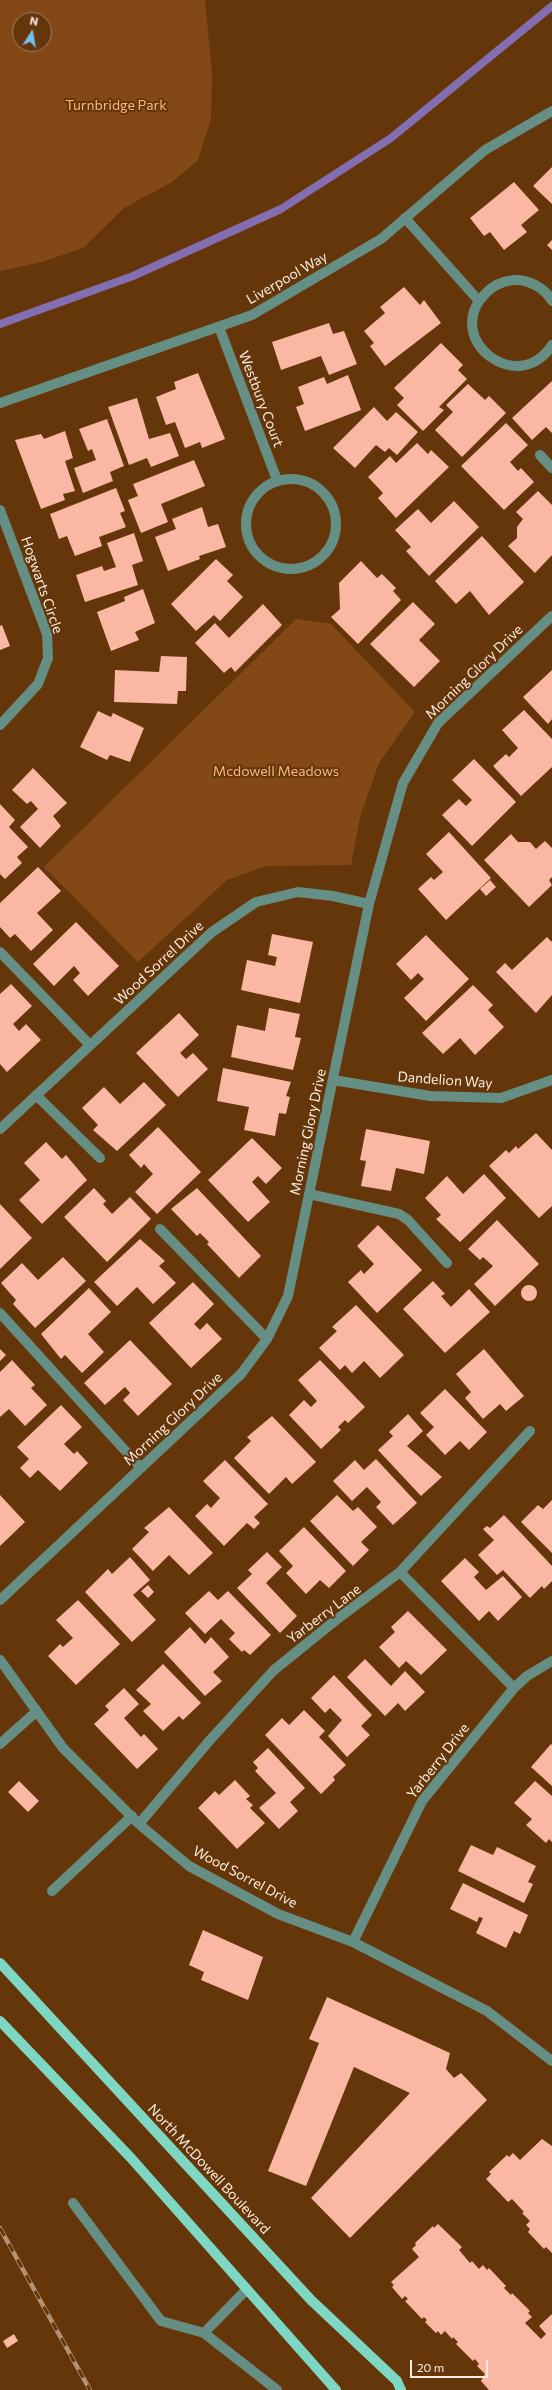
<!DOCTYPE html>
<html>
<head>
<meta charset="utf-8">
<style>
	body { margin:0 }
	#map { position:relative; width:552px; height:2390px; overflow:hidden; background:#653609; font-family:Commissioner,sans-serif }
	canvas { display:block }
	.north { position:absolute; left:12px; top:12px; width:40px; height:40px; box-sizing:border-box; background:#653609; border:1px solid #a17f5f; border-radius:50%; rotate:11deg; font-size:11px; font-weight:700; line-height:16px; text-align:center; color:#fbece1 }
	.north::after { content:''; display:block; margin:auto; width:14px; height:18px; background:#70c2f4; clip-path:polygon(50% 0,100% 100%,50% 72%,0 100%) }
	.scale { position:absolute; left:410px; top:2360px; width:78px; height:18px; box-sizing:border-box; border:2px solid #fbece1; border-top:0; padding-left:5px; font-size:12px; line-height:14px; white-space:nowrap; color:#fbece1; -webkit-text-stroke:3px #653609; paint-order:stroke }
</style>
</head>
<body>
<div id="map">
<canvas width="552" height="2390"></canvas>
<div class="north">N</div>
<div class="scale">20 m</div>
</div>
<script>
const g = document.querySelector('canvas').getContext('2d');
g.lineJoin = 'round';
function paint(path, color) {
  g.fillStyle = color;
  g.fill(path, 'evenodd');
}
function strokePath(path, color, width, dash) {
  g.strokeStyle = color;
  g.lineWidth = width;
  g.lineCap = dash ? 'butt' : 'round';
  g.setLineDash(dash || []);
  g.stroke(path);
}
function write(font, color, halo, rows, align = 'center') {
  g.font = font + ' Commissioner,sans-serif';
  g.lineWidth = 4;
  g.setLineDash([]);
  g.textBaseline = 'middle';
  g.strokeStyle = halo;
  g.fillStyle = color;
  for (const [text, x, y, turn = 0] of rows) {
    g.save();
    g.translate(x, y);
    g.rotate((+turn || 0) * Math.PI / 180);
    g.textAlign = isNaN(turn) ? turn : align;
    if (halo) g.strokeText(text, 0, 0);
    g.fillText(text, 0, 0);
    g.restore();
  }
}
paint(new Path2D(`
	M0,0H205L212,73L211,119L198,160L172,182L124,208L83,248L42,262L0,271ZM20,20H44V44H20Z
	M296,619L331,624L415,712L379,763L360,817L351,865L266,866L227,880L138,962L44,867Z`), '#824916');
strokePath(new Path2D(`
	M0,324L133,276L281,209L391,138L552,6`), '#826eb0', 8);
paint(new Path2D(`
	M552,167V204L533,186Z
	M514,182L539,210L521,225L527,232L504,250L490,232L484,236L470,218Z
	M552,240V250L547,245Z
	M404,287L420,305L424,300L441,323L385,366L370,346L374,343L364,331L385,313L380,307Z
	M329,323L333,334L344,331L357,364L329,375L321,356L281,370L272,342Z
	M441,343L463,365L458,370L467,379L439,407L444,410L423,431L397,405L404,398L394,388Z
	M198,373L225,439L202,448L200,442L185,448L175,422L166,425L156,397L176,389L174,382Z
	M348,375L361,410L305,431L296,407L304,404L298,387L324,377L327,384Z
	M552,381V433L546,427L532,440L512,418Z
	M468,384L485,400L489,396L506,413L462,457L435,430L453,412L446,405Z
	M137,398L149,439L170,433L179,456L151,467L147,458L129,465L108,407Z
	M374,407L387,421L396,412L418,432L397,455L389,448L385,452L376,445L355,468L333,448Z
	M107,419L124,466L110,472L113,481L83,493L74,468L96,460L92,449L88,451L79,429Z
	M506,423L528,445L510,462L518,471L521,468L534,482L504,510L461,466Z
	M65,431L73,458L65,461L75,491L63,494L65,500L41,509L15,440L41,434L44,439Z
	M417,443L428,454L431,450L449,467L396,518L378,498L383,493L368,477L390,456L396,463Z
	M194,460L205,486L161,504L168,522L141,533L128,500L138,496L133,484Z
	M116,488L125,511L120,513L126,527L99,537L102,546L75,556L67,536L59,539L50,514Z
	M538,491L552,505V555L535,573L508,546L517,538V527L523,519L516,512Z
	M454,501L479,527L429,576L406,551L411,547L395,530L418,509L431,523Z
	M202,507L208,527L218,524L226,547L199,556L200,559L168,571L155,537L176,529L172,519Z
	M134,533L143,561L132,565L138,585L85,602L76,575L102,566L104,571L116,567L107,543Z
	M482,536L524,582L489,615L470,591L456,604L435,581Z
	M216,559L233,575L227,581L243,597L220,621L214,615L196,631L171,604Z
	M361,561L377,578L382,574L396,588L393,591L401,600L358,644L331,617L340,609L339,583Z
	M143,589L155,623L135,632L139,640L111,651L97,612L125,601L124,597Z
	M413,602L435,624L419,640L440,661L414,687L370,644Z
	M263,604L282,625L235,672L231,667L224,673L195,643L215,623L229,638Z
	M2,625L10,646L0,650V626Z
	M161,656L187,657L186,691H178L177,704L114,702L115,670L159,672Z
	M552,670V719L548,724L523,697Z
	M524,710L552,739V767L521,796L493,766L506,754L509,757L518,748L502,730Z
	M98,711L111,717L113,713L144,728L130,762L110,755L107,760L80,747Z
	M474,759L516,802L472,846L442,815L459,799L466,806L472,800L452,780Z
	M33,768L67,803L53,816L61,826L40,848L20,827L38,809L31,801L27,804L12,790Z
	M0,804L15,820L9,827L28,847L17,857L22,863L5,879L0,874Z
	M449,832L491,878L446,920L418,889L431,877L434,880L443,872L426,854Z
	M511,834L518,842H530L536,849L545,841L552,848V877L549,880L552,885L529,907L484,860Z
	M38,867L61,891L37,913L53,930L31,951L15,934L10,938L0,927V903Z
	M490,880L496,887L486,896L480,889Z
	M76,922L119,966L88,996L73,980L80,973L74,966L54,986L33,964Z
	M272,934L313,942L300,1003L241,990L247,960L275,966L277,957L268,955Z
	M426,935L469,979L426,1021L404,998L424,979L418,973L411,980L396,964Z
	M547,937L552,942V995L536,1013L496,972L505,963L512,970Z
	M11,984L32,1006L13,1024L19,1031L26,1024L41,1040L7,1072L0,1064V994Z
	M473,985L493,1005L488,1010L504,1027L475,1055L460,1038L443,1054L422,1033Z
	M269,1008L300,1014L295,1037L301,1038L293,1070L231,1057L237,1025L265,1031Z
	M179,1013L199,1035L180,1053L186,1059L193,1053L208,1069L178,1097L136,1053Z
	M223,1068L291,1082L286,1096L290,1097L286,1114L279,1113L275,1136L244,1130L249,1107L217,1101Z
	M144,1082L166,1105L117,1151L93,1130L98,1125L82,1108L104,1087L120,1104Z
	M158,1127L201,1172L157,1214L135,1192L153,1174L144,1164L141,1168L129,1155Z
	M366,1129L430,1141L424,1174L396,1168L391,1191L361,1186L366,1161L360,1160Z
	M536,1133L552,1150V1206L539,1218L489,1166L506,1150L509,1153L516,1146L518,1149Z
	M252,1138L282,1168L266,1184L258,1176L252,1182L270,1202L248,1222L208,1180Z
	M46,1142L62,1159L66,1155L87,1180L42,1224L19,1200L40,1180L24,1163Z
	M484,1174L506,1198L460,1242L436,1219L441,1215L425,1198L447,1176L463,1194Z
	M94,1188L106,1201L103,1204L112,1214L130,1197L151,1219L107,1262L64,1217Z
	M197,1188L261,1256L239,1278L207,1244L209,1242L200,1233L197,1236L171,1209Z
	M0,1204L32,1238L0,1269Z
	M497,1220L539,1264L495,1306L474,1284L493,1266L483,1257L480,1260L468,1249Z
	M378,1225L422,1270L377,1313L348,1282L361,1270L364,1274L374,1264L357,1246Z
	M140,1239L165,1261L159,1266L176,1283L153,1304L137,1287L117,1306L94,1282Z
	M63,1257L86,1281L35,1328L13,1304L16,1300L1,1283L22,1263L38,1280Z
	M433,1281L445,1294L441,1296L451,1307L469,1289L490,1312L445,1353L403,1309Z
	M193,1282L214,1304L194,1324L200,1330L207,1323L222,1339L191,1368L149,1323Z
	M521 1293a8 8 0 1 1 16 0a8 8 0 1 1-16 0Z
	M89,1288L111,1312L88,1334L104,1352L82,1373L65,1355L61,1359L41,1334Z
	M356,1305L404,1355L380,1378L364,1361L352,1373L345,1365L340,1370L319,1348L337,1331L332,1327Z
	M130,1340L172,1384L138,1416L123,1400L130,1393L125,1387L105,1405L84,1383Z
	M0,1349L6,1355L0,1361Z
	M484,1349L524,1396L506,1411L500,1404L483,1419L465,1398L471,1392L456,1374Z
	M12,1360L35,1385L31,1388L47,1405L25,1426L9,1409L0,1417V1372Z
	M320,1360L365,1407L348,1423L345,1420L338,1427L341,1430L321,1449L289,1415L304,1400L311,1407L317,1401L298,1380Z
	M445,1389L487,1432L469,1450L460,1441L445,1455L426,1435L434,1427L420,1413Z
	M61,1405L82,1427L64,1444L74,1454L77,1451L88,1463L60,1491L38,1470L30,1478L20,1468L29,1459L17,1447Z
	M408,1414L423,1431L407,1446L442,1477L421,1496L378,1450L393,1436L389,1432Z
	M272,1416L316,1462L292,1484L286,1477L269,1494L234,1458L251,1441L247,1437Z
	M376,1459L417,1503L393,1525L376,1507L381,1502L367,1487L352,1501L333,1481L355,1460L364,1470Z
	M225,1460L268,1504L254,1517L260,1523L254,1529L247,1523L224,1546L195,1516L207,1504L211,1508L220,1498L203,1481Z
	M0,1495L25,1522L0,1546Z
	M337,1495L353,1511L358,1507L377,1527L361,1542L369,1550L353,1566L310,1521Z
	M552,1500V1553L521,1522L538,1505L543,1509Z
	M169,1507L213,1553L189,1575L169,1555L153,1571L132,1549L149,1532L144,1528Z
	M504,1515L552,1566V1581L544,1589L542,1586L530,1598L503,1570L497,1575L478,1555L494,1540L483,1529L487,1526L490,1528Z
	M304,1527L346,1571L329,1588L320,1580L306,1594L286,1573L293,1566L279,1551Z
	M267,1552L282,1567L266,1583L297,1616L280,1633L237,1588L252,1574L248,1570Z
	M130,1557L150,1580L133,1595L156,1620L132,1642L85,1592L108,1569L112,1574Z
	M465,1558L479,1572L474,1577L486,1590L503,1576L522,1597L498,1621L489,1611L479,1621L441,1581Z
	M148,1585L154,1592L148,1598L141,1591Z
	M209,1591L218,1600L228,1591L271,1635L250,1655L244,1650L242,1652L229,1639L235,1633L221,1619L205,1634L185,1613Z
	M78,1600L120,1644L76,1685L48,1656L60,1644L63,1647L73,1638L56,1620Z
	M408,1611L447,1650L421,1675L406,1661L399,1668L379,1647L395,1632L391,1627Z
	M190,1627L205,1644L211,1637L229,1657L213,1672L222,1681L205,1696L164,1652Z
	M365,1659L391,1686L405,1671L425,1692L405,1711L398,1703L385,1716L347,1677Z
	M163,1664L201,1703L183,1720L179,1716L163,1731L143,1711L151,1704L136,1690Z
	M334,1675L372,1715L361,1726L370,1735L347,1757L328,1736L342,1720L330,1708L325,1713L311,1698Z
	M124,1688L139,1704L124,1718L141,1737L144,1734L158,1749L137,1769L94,1724L109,1710L105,1706Z
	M304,1710L325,1731L319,1737L346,1765L333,1777L335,1780L321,1794L265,1735L282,1718L289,1725Z
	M551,1744L552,1745V1786L531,1767Z
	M268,1748L305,1788L290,1802L298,1811L279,1829L259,1808L276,1793L255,1771L258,1768L253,1762Z
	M235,1780L250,1796L246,1799L253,1805L250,1808L265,1823L237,1849L198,1808L215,1791L219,1795Z
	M19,1781L39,1801L28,1812L8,1792Z
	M535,1781L552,1796V1842L549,1839L546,1843L526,1825L532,1819L514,1803Z
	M471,1845L493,1855L497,1847L536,1866L528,1882L533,1884L524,1903L458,1871Z
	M463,1883L528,1915L520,1934L514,1931L506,1948L476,1933L483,1918L479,1917L477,1922L450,1909Z
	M203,1930L263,1957L248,2000L201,1980L204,1972L189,1965Z
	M327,1997L450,2053L446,2069L454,2078L461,2073L487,2100L350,2238L311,2198L410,2093L354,2067L306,2186L268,2171L319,2043L309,2039Z
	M542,2139L552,2146V2253L546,2247L544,2249L528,2232L530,2229L526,2225L530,2221L522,2213L524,2212L512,2199L508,2202L486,2179L491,2174L489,2172L507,2155L509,2157L513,2153L520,2160Z
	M438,2224L462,2247L459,2250L470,2263L472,2261L479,2269L483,2265L487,2270L489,2268L506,2286L504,2288L511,2295L512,2293L530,2311L528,2313L532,2317L525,2323L541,2339L546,2334L539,2326L552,2314V2390H489L481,2381L485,2374L477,2366L479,2364L475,2359L473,2361L456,2344L458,2342L453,2337L452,2339L445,2331L441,2335L438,2331L436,2333L425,2322L427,2320L424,2317L422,2319L405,2301L408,2299L405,2296L402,2299L392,2287L394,2285L391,2282L419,2257L412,2249L416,2245L415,2243L433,2226L434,2228Z
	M14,2334L18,2341L7,2348L3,2341Z`), '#f9b7a4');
strokePath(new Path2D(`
	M405,218L479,301
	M552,301C545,288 528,279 514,280C502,281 492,286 484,295C443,339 518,398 552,345
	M219,327L277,480
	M0,403L252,315L381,239L485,150L552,111
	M540,455L552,468
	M246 524a45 45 0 1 1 90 0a45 45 0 1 1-90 0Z
	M0,510L47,634L48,658L38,684L0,725
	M0,952L90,1045
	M333,1080L430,1096L501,1098L552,1080
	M36,1095L100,1158
	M0,1129L212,932L256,902L298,892L333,896L369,904
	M309,1194L399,1214L408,1220L447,1263
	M160,1229L267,1339
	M0,1313L141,1468
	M400,1572L514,1688
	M0,1600L241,1374L267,1339L288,1296L369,904L403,783L438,723L552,616
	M0,1660L63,1748L139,1824L189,1866L278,1914L353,1942L487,2011L552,2061
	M0,1744L37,1711
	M139,1824L210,1740L274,1670L336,1620L400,1572L530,1431
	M52,1891L132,1816
	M353,1942L422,1801L514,1688L527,1676L552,1661
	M73,2203L161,2321L204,2333L277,2390
	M204,2333L247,2289`), '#658e84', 10);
strokePath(new Path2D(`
	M0,1963L311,2300L397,2381L401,2390
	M0,2021L131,2158L336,2390`), '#7ed7c3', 10);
const rail = new Path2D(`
	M0,2228L90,2390`);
strokePath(rail, '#b29378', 4.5);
strokePath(rail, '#653609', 3, [9]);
write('14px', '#fab581', '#653609', [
	["Turnbridge Park",116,105],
	["Mcdowell Meadows",276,771]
]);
write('14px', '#fbece1', '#653609', [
	["Liverpool Way",287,278,-30],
	["Westbury Court",261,399,69],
	["Hogwarts Circle",42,585,71],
	["Morning Glory Drive",474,672,-44],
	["Wood Sorrel Drive",159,963,-43],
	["Dandelion Way",445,1080,4],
	["Morning Glory Drive",308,1132,-78],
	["Morning Glory Drive",173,1419,-43],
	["Yarberry Lane",324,1614,-37],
	["Yarberry Drive",438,1761,-52],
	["Wood Sorrel Drive",245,1877,28],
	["North McDowell Boulevard",209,2169,47]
]);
</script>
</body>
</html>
